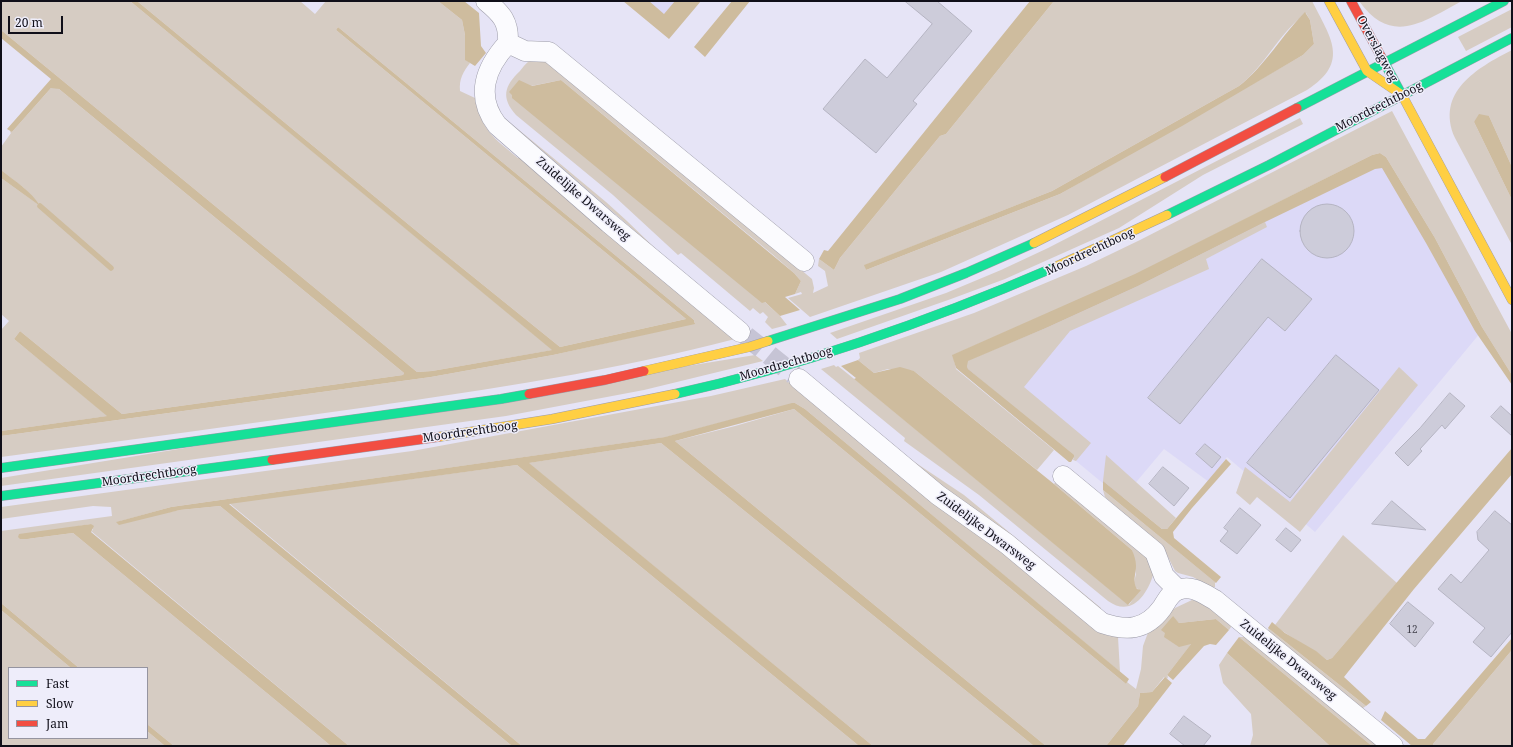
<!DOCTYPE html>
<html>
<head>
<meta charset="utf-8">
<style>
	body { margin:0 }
	#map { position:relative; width:1513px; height:747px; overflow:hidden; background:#e6e4f6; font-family:"Noto Serif",serif }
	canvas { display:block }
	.frame { position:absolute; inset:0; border:2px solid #100f19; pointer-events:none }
	.legend { position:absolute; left:8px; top:667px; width:140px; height:72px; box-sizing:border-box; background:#eeedfa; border:1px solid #9594a0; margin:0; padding:5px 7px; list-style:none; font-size:12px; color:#100f19 }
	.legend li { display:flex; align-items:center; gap:8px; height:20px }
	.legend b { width:20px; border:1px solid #9594a0 }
	.scale { position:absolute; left:8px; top:16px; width:55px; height:18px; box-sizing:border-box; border:2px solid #100f19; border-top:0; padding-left:5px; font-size:12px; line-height:14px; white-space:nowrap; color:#100f19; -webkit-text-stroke:3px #eeedfa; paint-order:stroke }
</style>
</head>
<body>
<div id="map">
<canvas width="1513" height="747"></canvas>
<div class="frame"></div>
<ul class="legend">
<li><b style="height:5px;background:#16e098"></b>Fast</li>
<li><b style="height:5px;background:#ffcf43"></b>Slow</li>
<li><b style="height:5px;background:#f24e42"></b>Jam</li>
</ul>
<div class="scale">20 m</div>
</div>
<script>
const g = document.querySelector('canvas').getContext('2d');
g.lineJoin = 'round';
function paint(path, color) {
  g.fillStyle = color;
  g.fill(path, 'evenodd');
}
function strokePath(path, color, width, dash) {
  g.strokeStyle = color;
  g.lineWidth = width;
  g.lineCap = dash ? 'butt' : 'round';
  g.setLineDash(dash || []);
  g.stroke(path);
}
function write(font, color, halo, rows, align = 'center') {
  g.font = font + ' "Noto Serif",serif';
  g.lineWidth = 3;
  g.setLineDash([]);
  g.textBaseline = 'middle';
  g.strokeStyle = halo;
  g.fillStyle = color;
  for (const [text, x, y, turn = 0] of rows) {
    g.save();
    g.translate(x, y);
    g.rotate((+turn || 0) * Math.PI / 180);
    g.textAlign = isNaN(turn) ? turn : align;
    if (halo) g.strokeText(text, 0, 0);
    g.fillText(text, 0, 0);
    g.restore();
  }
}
paint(new Path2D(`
	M632,1H697L670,32Z
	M1380,159L1481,332L1315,532L1227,457L1209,482L1164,449L1122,499L961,366Z`), '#dcd9f7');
paint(new Path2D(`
	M1,1H130L553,350L432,371L417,372L1,30Z
	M137,1H300L315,14L326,1H438L462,20L465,35V59L470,63C463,72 459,79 460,91L475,98C483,132 493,137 518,158H521L735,339C614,371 491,389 368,407C246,424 123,441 1,457V436L431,377L553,355L695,323L694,320L338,27L336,30L686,319L560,347L425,238Z
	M1054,1H1312C1330,37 1351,62 1307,90L1068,215L941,272L810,317L788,298L802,294L801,292L795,294L801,281L794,273L772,254L561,80L531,86L780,316L787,325L772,329L765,322L768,317L763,312L760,314L753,308L750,311L681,253L678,255L613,195L516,115C501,98 504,86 520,71C523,67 527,62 531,60C535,58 543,59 547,58L812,279L814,288L813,293L828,286L825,271L818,266L819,259L834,270L840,258L940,136L946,134ZM1306,13L1310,20L1314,44L1303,55L1060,194L866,270L865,265L1052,191L1239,86C1265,66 1279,33 1306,13Z
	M1359,1H1462C1424,21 1392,47 1359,1Z
	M1512,9V27L1466,51L1458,37Z
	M1512,50V167L1489,116L1474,122L1512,200V245L1455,138C1435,92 1477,68 1512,50Z
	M55,87L59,89L404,373L403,375L122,414L20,331L14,339L108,416L1,431V330L9,321L1,314V178L39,205L24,188L1,170V147L11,133L10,132L11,130L12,132L51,88Z
	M1392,111L1512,334V375L1482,327L1435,238L1386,157L1380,153L1372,155L1135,275L953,355L956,369L1054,450L1037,470L914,371L888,369L874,373L858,360L860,358L859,353L974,313L1086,266L1140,240Z
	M1300,118L1303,124L1203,175L1119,228L1005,279L951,299L837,339L830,333L946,293L1001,270L1048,248Z
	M508,121L552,157L606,202L627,221L660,253Z
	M1265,222L1267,227L1206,259L1209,269L1070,331L1024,387L1091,443L1076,461L1073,460L1074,457L968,369L967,366V361L971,359L1046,328L1138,286Z
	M755,355L763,361L644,390L506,416L1,486V478Z
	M834,365L836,367L838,366L858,382L1129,605L1139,590L1134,586V582L1136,574L1132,550L1054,484L1058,479L1146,554L1154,572C1148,594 1132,618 1108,601L979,495L904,441L905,438L821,369Z
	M1399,367L1418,385L1300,532L1257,497L1250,505L1236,493L1245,467L1290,502Z
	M785,379L808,399L1118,637L1120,672L805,409L795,403L666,437L171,507L117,522L180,510L220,506L512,746H349L91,531L93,530L91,524L61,529L27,539L73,533L331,746H174L147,724V668H79L1,603V531L112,516L111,507L93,506L1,519V507L412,451L711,396Z
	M794,409L1126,684L1127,682L1136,689L1141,669L1143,646L1149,630L1175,608L1192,600L1201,601L1230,621L1231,627L1229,630L1216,619L1179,623L1172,616L1192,643L1167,675L1168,677L1167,679L1164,677L1152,692L1140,693L1138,706L1106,746H1046L675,441L735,426Z
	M661,443L1034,746H873L528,463Z
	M1106,455L1176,518L1167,529H1162L1103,481Z
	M913,461L964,495L1101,608L1100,610L948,494Z
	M517,465L859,746H522L229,503Z
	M1103,490L1215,582V587H1209L1193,577L1178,573L1175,571L1165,551L1105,497Z
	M1343,535L1397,583L1332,658L1327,660C1311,647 1291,639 1275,625Z
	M1,610L71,668H9V738H147V731L165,746H1Z
	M1268,628L1366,706L1363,708H1359L1270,636Z
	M1239,637H1248L1381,746H1372Z
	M1512,650V746H1433V744Z
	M1227,653L1330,746H1250L1253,735L1251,714L1223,683L1219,665Z`), '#d6ccc3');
paint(new Path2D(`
	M130,1H137L425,238L560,347L686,319L336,30L338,27L694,320L695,324L553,355L431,377L1,436V431L107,416L14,339L20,331L122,414L403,375L404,373L59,89L51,88L12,132L7,129L51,79L1,38V30L417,372L432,371L552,350Z
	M438,1H464L479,13L481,46L486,53L475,66L465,60V35L462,20Z
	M623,1H649L664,14L675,1H701L669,39Z
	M732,1H750L705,57L694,47Z
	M1030,1H1054L946,134L940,136L840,258L834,270L819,259L824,250L828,251Z
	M1305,12L1310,20L1314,44L1303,55L1182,126L1060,194L866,270L864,265L1052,191L1239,86C1265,66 1282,35 1305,12Z
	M519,80L532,86L561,80L794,273L801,281L795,294L785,297L800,310L780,316L765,302L762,303L512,98V95L509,92Z
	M1479,114L1489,116L1512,167V200L1474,122Z
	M1380,153L1386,157L1435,238L1482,327L1512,375V385L1475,331L1426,243L1382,168L1375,169L1265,222L1138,286L1046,328L968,361L967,366L968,369L1074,455V457L1071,462H1069L956,368L952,355L1135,274L1372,155Z
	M1,170C15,181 31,191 40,206L1,178Z
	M858,360L874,373L900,367L914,371L1054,484L1132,550C1134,555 1136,560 1136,566C1136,574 1132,582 1137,589L1141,590L1128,605L854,379L856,378L841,366Z
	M792,403H795L805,409L1129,679L1126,684L794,409L675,441L1046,746H1034L661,443L529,463L873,746H859L517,465L229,504L522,746H512L220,506L180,510L119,525L116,522L171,507L665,437Z
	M1512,448V474L1414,589L1344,677L1371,702L1366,706L1268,628L1272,622L1285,633L1316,651L1327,660L1332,658Z
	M1226,459L1231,464L1192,508L1173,532L1174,538L1221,577L1216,583L1103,490V481L1162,529H1167Z
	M91,524L94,526L91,532L349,746H331L73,533L27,539H20L18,537L19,534Z
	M1,603L79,668H71L1,610Z
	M1173,616L1179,623L1216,619L1229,630L1216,645L1210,644L1204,646L1173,680L1167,675L1191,644L1179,647L1164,637L1165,633L1161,630Z
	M1239,637L1372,746H1330L1227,653Z
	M1512,638V650L1433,744V746H1412L1381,720L1385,711L1418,739H1425Z
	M1165,677L1172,683L1123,746H1106L1138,706L1140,693L1152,692Z
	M147,724L174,746H165L147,731Z`), '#cebc9e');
strokePath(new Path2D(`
	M40,206L111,268`), '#cebc9e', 5.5);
const building = new Path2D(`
	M905,1H937L972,31L913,101L917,104L876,153L823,109L865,59L887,78L932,24Z
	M1300 231a27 27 0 1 1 54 0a27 27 0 1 1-54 0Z
	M1262,259L1312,299L1285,331L1268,317L1180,424L1148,398Z
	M1336,355L1379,390L1290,498L1247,463Z
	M1450,393L1465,406L1445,429L1442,425L1420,449L1422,451L1408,466L1395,453L1420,428Z
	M1501,406L1512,416V436L1491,417Z
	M1205,444L1221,457L1212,468L1196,454Z
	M1163,467L1189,488L1174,506L1149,484Z
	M1392,501L1426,530L1372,524Z
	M1240,508L1261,525L1237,554L1220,541L1228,531L1224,528Z
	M1495,511L1512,525V632L1491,657L1473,642L1485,628L1438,589L1451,574L1461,583L1489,550L1478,540L1477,532Z
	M1286,528L1301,540L1291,552L1276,540Z
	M1408,602L1434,623L1415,647L1390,624Z
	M1184,716L1211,736L1203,746H1185L1170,734Z`);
paint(building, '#cdccda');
strokePath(building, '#b5b4c2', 1);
strokePath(new Path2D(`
	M746,336L794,375`), '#c6c4d5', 20, [20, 10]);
const street = new Path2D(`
	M486,1C502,14 509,22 508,43C485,68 475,96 497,125L609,223L740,332
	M508,43L525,51L549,52L804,261
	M799,379L938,495L1007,544L1102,623C1126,631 1145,631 1162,608C1166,602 1170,593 1178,590C1191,584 1204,594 1215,600L1393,746
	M1063,476L1155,552L1164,576L1178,590`);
const fast = new Path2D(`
	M1384,62L1402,95
	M1297,108L1504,1
	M1167,215L1269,165L1512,38
	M768,341L900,299L966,273L1034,243
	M675,394C806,365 933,320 1055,267
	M1,468L501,399L529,394
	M1,496L272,460`);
const slow = new Path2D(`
	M1329,1L1367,71L1402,95
	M1402,95L1512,300
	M1034,243L1165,177
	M1055,267L1167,215
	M644,371L749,347L768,341
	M438,437L552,419L675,394`);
const jam = new Path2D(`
	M1351,1L1384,62
	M1165,177L1297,108
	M529,394L605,380L644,371
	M272,460L438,437`);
strokePath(street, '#9d9ca9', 21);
strokePath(fast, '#9d9ca9', 10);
strokePath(slow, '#9d9ca9', 10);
strokePath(jam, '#9d9ca9', 10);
strokePath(street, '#fbfbfe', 20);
strokePath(fast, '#16e098', 9);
strokePath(slow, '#ffcf43', 9);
strokePath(jam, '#f24e42', 9);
write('10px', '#403f4a', null, [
	["12",1412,630]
]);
write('12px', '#100f19', '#eeedfa', [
	["Overslagweg",1377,49,62],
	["Moordrechtboog",1379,107,-27],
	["Zuidelijke Dwarsweg",583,199,41],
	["Moordrechtboog",1090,252,-25],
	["Moordrechtboog",786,364,-16],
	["Moordrechtboog",470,432,-8],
	["Moordrechtboog",149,476,-8],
	["Zuidelijke Dwarsweg",986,531,37],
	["Zuidelijke Dwarsweg",1288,660,39]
]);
</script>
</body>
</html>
